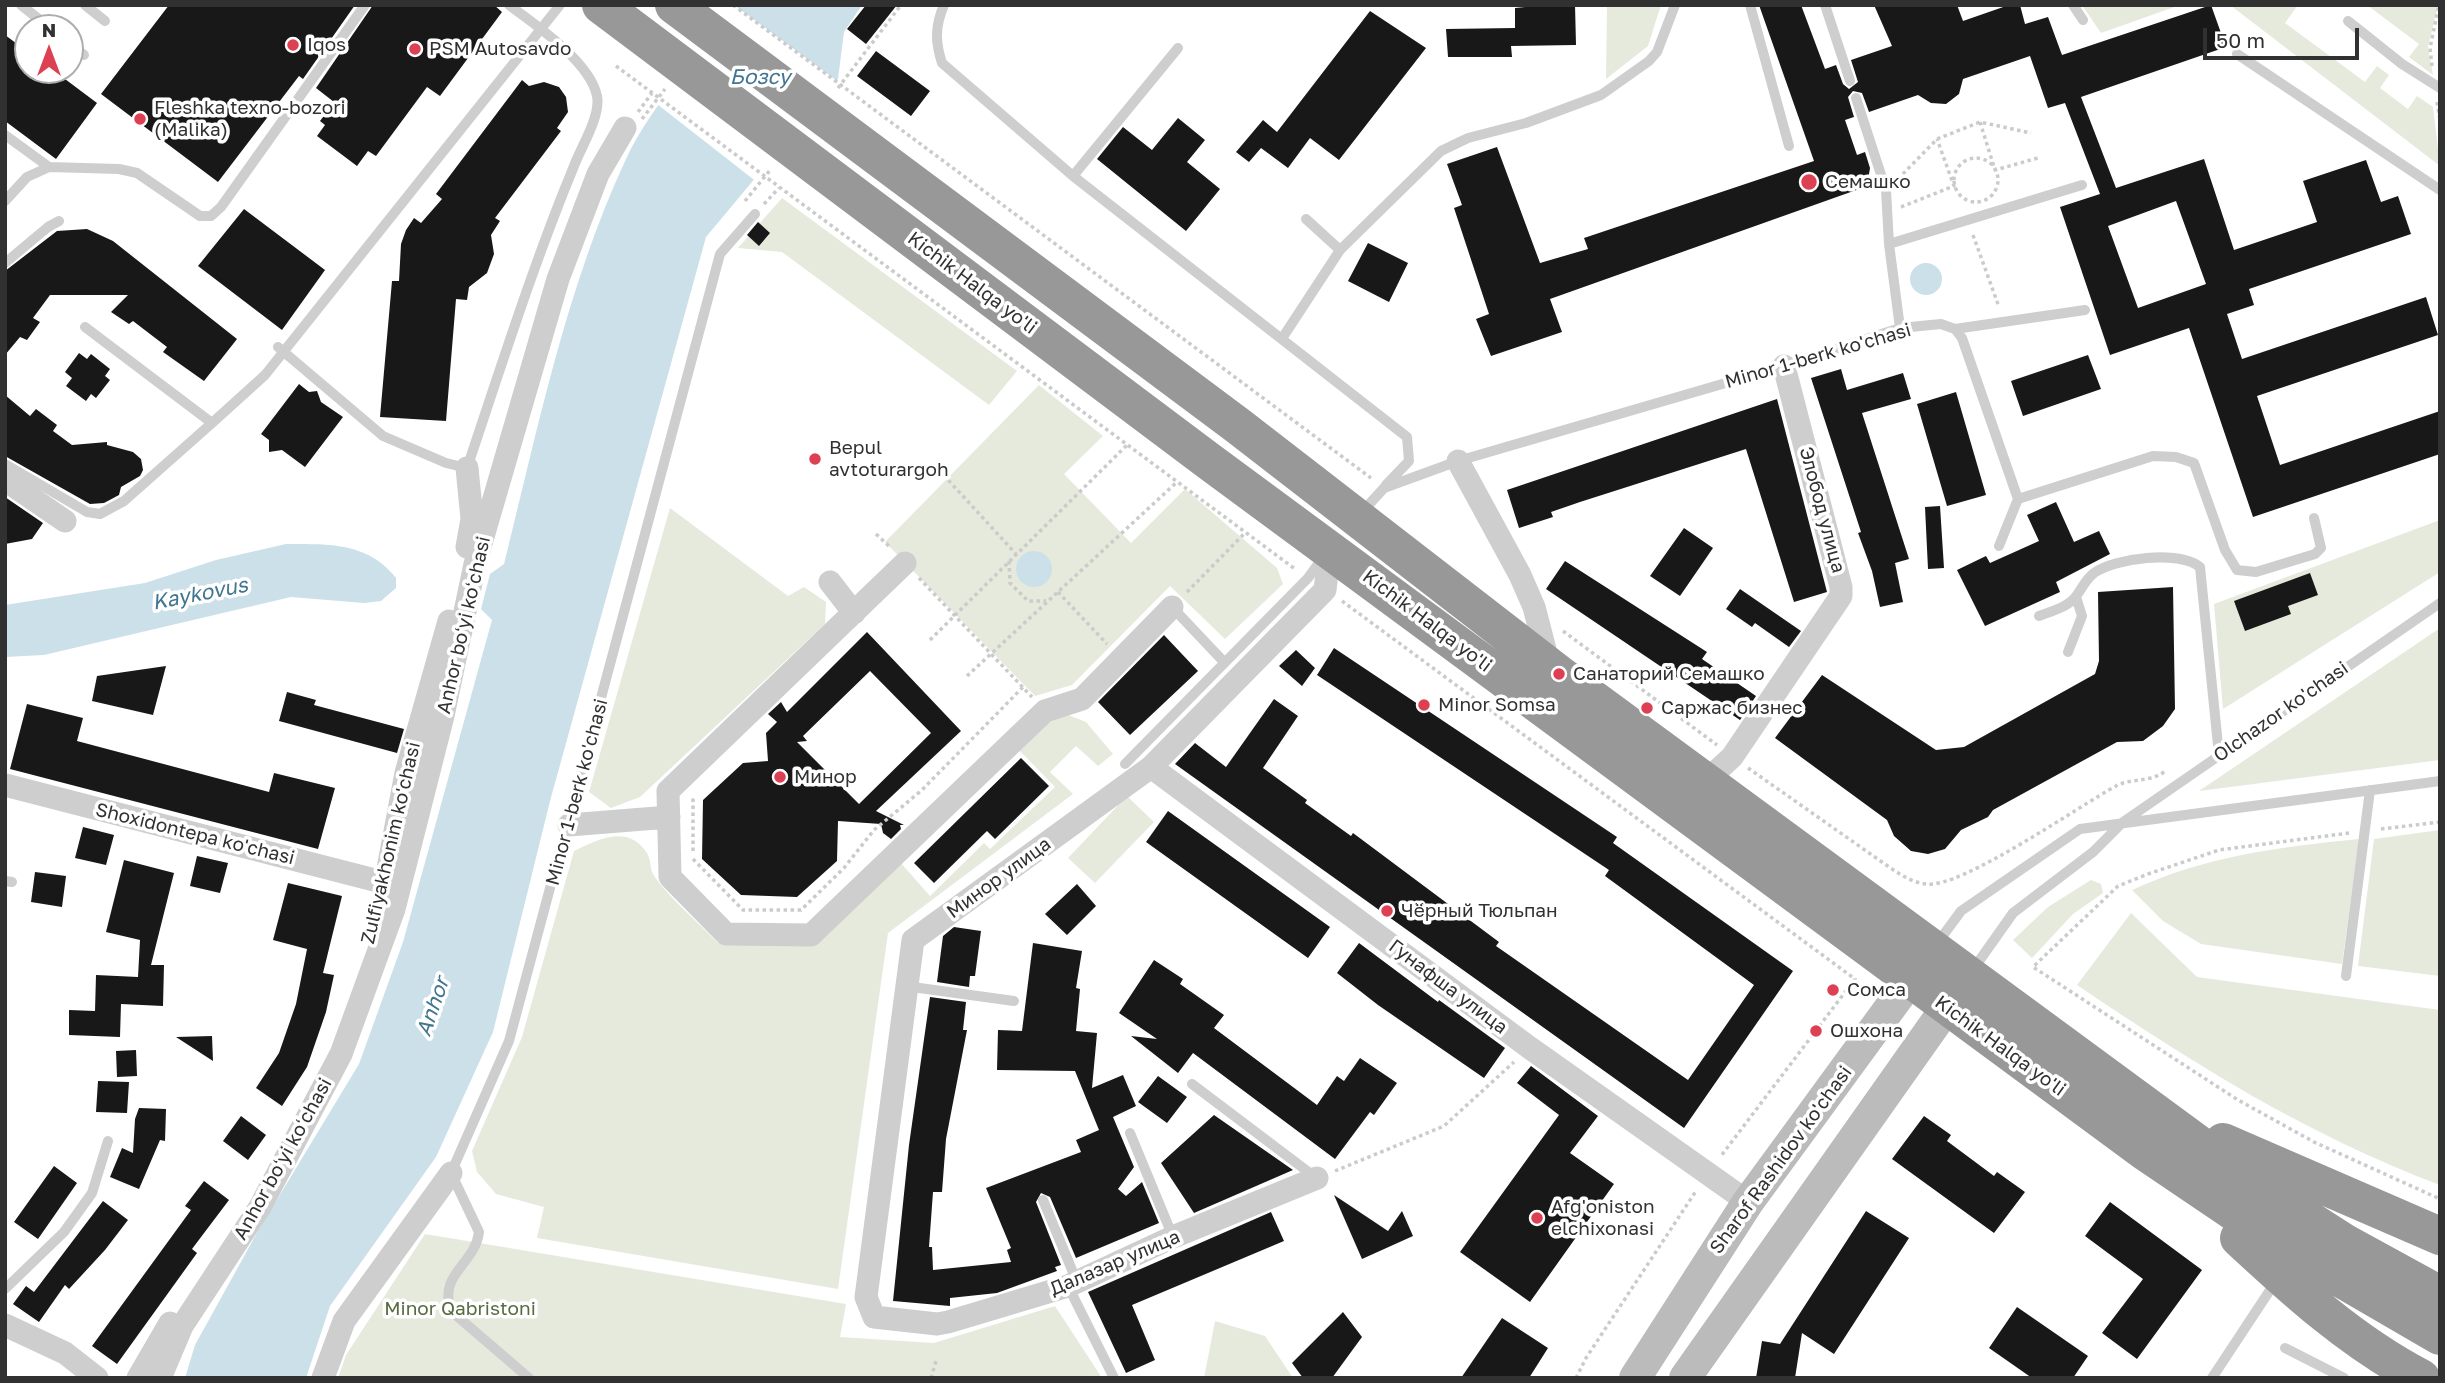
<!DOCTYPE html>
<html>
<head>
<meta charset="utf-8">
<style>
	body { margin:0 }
	#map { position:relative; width:2445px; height:1383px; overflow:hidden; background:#fff; font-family:"Golos Text",sans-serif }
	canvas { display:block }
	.frame { position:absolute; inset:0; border:7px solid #313131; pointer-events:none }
	.north { position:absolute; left:14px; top:14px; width:70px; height:70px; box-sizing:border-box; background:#fff; border:2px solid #adadad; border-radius:50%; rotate:0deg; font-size:19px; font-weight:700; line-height:28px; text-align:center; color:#313131 }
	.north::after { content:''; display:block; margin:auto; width:24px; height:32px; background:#dd3f53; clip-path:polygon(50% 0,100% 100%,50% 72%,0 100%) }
	.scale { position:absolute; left:2203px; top:28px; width:156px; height:32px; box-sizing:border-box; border:4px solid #313131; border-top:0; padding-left:9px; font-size:21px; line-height:24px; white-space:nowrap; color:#313131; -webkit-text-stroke:5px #fff; paint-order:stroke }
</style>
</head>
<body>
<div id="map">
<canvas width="2445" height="1383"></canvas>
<div class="frame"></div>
<div class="north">N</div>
<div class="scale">50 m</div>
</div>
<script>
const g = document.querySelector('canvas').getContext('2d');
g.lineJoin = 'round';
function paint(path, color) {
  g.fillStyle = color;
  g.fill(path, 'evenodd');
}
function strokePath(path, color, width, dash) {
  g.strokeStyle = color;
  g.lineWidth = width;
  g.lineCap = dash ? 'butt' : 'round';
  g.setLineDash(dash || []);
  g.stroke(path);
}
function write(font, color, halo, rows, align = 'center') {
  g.font = font + ' "Golos Text",sans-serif';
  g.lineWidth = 7;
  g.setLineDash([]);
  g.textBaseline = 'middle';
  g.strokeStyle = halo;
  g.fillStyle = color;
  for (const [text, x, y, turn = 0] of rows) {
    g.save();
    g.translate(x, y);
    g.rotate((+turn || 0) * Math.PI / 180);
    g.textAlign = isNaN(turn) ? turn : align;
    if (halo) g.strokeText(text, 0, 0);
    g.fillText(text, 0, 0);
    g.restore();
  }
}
paint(new Path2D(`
	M1607,5H1661L1648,46L1606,79Z
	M2082,5H2180L2101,33Z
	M2230,5H2298L2285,23L2365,82L2377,66L2389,75L2380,88L2408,109L2417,96L2433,107L2440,166Z
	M2367,5H2438L2428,47L2433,75L2409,57L2419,44Z
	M782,198L1017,371L989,405L782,252L738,248Z
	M1039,385L1103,436L1064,474L1131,543L1185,489L1277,568L1283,584L1225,639L1170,586L1072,685L1035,696L885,542Z
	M670,508L788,596L804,587L826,602L825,624L640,797L611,808L589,792Z
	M2440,520V572L2223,709L2214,604Z
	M2440,628V760L2199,791Z
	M1068,715L1086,722L1113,754L1098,766L1076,746L1050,772L1073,794L888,933L838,1289L537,1238L544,1207L496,1194L477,1172L472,1151L522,1037L574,851C599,839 628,824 647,853C651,860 650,868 653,874C665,894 700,924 718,943H816L900,862L930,896L984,843L990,849L1055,787L1017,748L1046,720Z
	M1127,796L1154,822L1095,883L1068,858Z
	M2440,830V976L2358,966L2374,839Z
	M2359,839L2342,964L2201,944L2163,921L2132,890C2205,856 2280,847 2359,839Z
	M2091,880L2101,884L2103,893L2073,914L2032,958L2013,940L2048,907Z
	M2131,913L2197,977L2440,1010V1185C2307,1135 2194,1064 2077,985Z
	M425,1234L846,1304L840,1337L934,1343L1055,1306L1102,1378H338L346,1355Z
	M1215,1321L1265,1336L1293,1378H1204Z`), '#e5eadd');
paint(new Path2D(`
	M738,5H862L844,32L838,79L706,237L550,801L493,1032L436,1157L330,1306L306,1378H185L195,1345L258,1231L359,1064L403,942L492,620L481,609L490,574L504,564C538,428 566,288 626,159C651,105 702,52 738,5Z
	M1910 279a16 16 0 1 1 32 0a16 16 0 1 1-32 0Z
	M286,544C328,544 368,542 396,578V588L381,601L364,603L291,597L44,655L5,657V605L145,583L216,560Z
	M1016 569a18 18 0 1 1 36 0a18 18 0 1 1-36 0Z`), '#cbe0e9');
paint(new Path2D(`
	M734,5L840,83L758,183L657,104Z`), '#fff');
paint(new Path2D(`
	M169,5H355L303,79L299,76L218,182L101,94Z
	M373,5H494L502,12L440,96L427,87L376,156L368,151L357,166L317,136L325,125L320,121L334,102L316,88Z
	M866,5H897L866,44L847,29Z
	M1545,5H1575L1576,45L1511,46L1512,57H1448L1446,29L1515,28V8Z
	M1759,5H1801L1825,69L1836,65L1843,84L1849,89L1858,82L1851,60L1892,46L1874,5H1957L1963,21L2009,5H2020L2025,24L2048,17L2062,55L2211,5L2226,47L2081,97L2116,188L2204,159L2234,250L2317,222L2303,181L2366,160L2381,202L2398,196L2411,234L2249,289L2254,305L2227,314L2242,359L2426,297L2438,335L2257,396L2280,465L2440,411V454L2253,517L2189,328L2110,355L2060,207L2100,194L2065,103L2048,108L2030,56L1963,79L1959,94L1946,104L1931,103L1918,95L1869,112L1862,93L1853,91L1848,97L1854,117L1845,120L1857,155L1865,152L1870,168L1868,180L1862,188L1550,299L1562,332L1491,356L1476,319L1489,314L1454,208L1462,205L1447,164L1497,147L1540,263L1588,249L1584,238L1814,161ZM2176,201L2206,284L2138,308L2108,226Z
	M1370,11L1426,48L1339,160L1310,138L1288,168L1261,148L1249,162L1236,152L1263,120L1277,132Z
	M5,35L28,52V70H53L97,103L56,159L5,121Z
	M876,51L930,91L911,116L857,76Z
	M522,80L529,86L544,82L559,87L566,97L568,112L557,128L561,131L495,218L500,221L491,235L494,254L487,273L469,287L467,300L456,299L446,421L380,417L392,281H399L401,244L406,230L414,218L421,223L442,199L436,194Z
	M1178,118L1205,140L1187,162L1220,189L1186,231L1097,159L1123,127L1152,150Z
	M244,209L325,270L282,330L198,266Z
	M758,222L770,233L759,246L747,235Z
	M87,229L113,241L237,339L204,381L163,352L167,347L133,321L129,324L111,312L128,295H50L33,318L40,322L27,340L20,337L5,355V271L57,231Z
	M1368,243L1408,263L1389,302L1348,281Z
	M79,353L87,359L91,354L110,369L105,376L110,380L96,398L91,394L86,401L66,386L72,378L65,372Z
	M2088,355L2101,389L2023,416L2011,381Z
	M1841,369L1847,390L1903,373L1911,399L1862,413L1909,559L1895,563L1903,602L1880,607L1872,571L1858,533L1861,532L1811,378Z
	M299,384L309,392L317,391L321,402L343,417L305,467L282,450L269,452V440L261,434Z
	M1956,392L1986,495L1947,506L1917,404Z
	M5,395L30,416L36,409L57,425L53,431L72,445L107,442V445L133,452L141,459L143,470L140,476L121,487L119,495L104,503L90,504L5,456Z
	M1777,399L1827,592L1794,602L1746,449L1580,502L1551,512L1553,517L1519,528L1507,490Z
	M5,497L43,523L32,539L5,544Z
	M2056,502L2074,542L2099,531L2110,554L2056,582L2060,592L1985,626L1957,570L1986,556L1990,563L2039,541L2027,515Z
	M1940,506L1944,568L1928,569L1925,507Z
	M1684,528L1713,548L1680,596L1650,576Z
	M1565,561L1707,652L1702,659L1756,696L1740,720L1546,589Z
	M2310,573L2318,595L2288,606L2291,614L2245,631L2234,601Z
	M2173,587L2175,709L2163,726L2143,741L2117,742L1993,810L1988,817L1961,830L1945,849L1928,854L1911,851L1894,836L1887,820L1775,738L1822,675L1936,750L1964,747L2095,674L2099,661L2098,592Z
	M1740,589L1801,631L1789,647L1755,623L1752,627L1726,609Z
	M867,632L961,731L876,811L904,825H900L901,829L891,839L883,833L881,824L838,821L837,861L797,897L741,895L702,859L703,800L743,763L768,761L766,733L777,722L768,714L781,702L787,712ZM870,671L931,733L859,804L797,742L807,741L803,736Z
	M1164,635L1198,671L1130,735L1098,702Z
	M1334,648L1617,837L1613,843L1793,971L1684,1128L1175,764L1195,743L1226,767L1274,699L1298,716L1263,768L1307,800L1305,803L1351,836L1353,833L1499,942L1496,946L1688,1080L1754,985L1605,876L1609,870L1317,675Z
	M1296,650L1315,668L1302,686L1279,666Z
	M166,666L153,715L92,701L97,676Z
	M287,692L316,700L314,705L404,729L397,753L279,721Z
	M27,704L83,718L77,741L269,792L274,773L335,788L318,849L10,769Z
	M1021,758L1049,786L995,839L987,831L934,883L914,863Z
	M1168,811L1330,927L1308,958L1146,842Z
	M83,827L114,835L106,865L75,858Z
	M197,856L228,863L220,893L190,886Z
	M124,860L174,873L151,965H164L163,1006L121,1004L120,1037L69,1035V1010L95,1011L96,975L138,977L140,940L106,932Z
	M35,872L66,876L62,907L31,902Z
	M288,883L342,896L323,973L334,975L326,1012L307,1067L282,1106L256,1088L279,1053L296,1004L307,949L273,940Z
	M1077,884L1096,906L1067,935L1045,914Z
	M954,927L981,931L975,976H970L969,987L937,982L943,936Z
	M1033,943L1082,951L1076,988L1080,989L1076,1031L1097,1033L1092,1088L1123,1075L1136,1106L1113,1117L1134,1167L1118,1189L1126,1196L1142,1182L1159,1223L1076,1258L1050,1197L1041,1193L1036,1202L1061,1265L1055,1267L1057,1271L997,1293L950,1298V1306L893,1301L909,1145L930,997L966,1002L963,1030H967L946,1139L942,1192H933L929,1247H932L933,1270L1011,1262L1007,1250L1011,1248L986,1188L1081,1152L1076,1140L1099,1130L1075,1071L997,1070L998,1030L1022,1031Z
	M1359,943L1438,1002L1439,1000L1505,1048L1484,1078L1378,1005L1337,973Z
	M1154,960L1183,979L1180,984L1224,1015L1214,1028L1317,1105L1337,1076L1344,1081L1360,1058L1397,1083L1374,1115L1370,1112L1335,1159L1193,1053L1178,1073L1131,1036L1157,1039L1119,1013Z
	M212,1036L213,1061L176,1037Z
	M136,1050L137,1076L117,1077L116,1051Z
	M1531,1066L1598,1116L1570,1153L1614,1184L1530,1302L1460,1252L1559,1115L1517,1083Z
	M1158,1076L1187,1097L1167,1123L1138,1102Z
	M98,1081L129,1082L127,1113L96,1112Z
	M139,1108L166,1109L165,1141L160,1140L139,1189L110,1177L122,1148L133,1153L135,1119Z
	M1214,1115L1293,1170L1194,1213L1161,1163Z
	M241,1116L266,1135L248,1160L223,1141Z
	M1924,1116L1951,1135L1947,1141L1994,1176L1997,1172L2025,1192L1994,1233L1892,1159Z
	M54,1166L77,1183L38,1239L14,1222Z
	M204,1181L229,1200L192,1249L197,1253L117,1364L92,1346L191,1210L185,1206Z
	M1334,1195L1388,1231L1402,1211L1413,1236L1362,1259Z
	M103,1201L128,1220L105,1250L69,1289L65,1285L39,1322L13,1304L26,1286L34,1292Z
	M2110,1202L2202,1270L2137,1359L2102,1333L2143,1279L2085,1236Z
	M1866,1211L1909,1238L1834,1354L1802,1333L1795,1378H1756L1762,1341L1780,1344Z
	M1271,1212L1284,1241L1132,1305L1155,1360L1126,1373L1088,1292Z
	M2017,1307L2088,1356L2073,1378H2032L1989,1348Z
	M1343,1312L1362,1337L1332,1378H1303L1292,1363Z
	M1502,1318L1548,1348L1529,1378H1461Z`), '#181818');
strokePath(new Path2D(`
	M733,5L1371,478
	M616,66L1295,569
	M2432,66L2430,48L2439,5
	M838,88L901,5
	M2437,102L2440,120
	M638,112L652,93
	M642,119L665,89
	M1980,122L1995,170L2038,158
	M1954 180a22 22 0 1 1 44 0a22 22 0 1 1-44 0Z
	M1898,179L1937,139L1980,122L2031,133
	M745,201L771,169
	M764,204L779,188
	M1901,207L1954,186L1937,139
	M1973,235L1999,307
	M939,470L1016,554
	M876,534L890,547
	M1009,561L1010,583L1028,601H1046
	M919,578L1032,697
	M1058,592L1107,644
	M1187,592L1244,534
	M1342,601L1855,979L1721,1156
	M1563,631L1717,745
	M930,640L1128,444
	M967,676L1177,482
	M1748,768L1889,867C1901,875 1913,883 1927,884C1962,888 2079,806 2116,786C2133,777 2146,784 2166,771
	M2381,829L2440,822
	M2349,833L2219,850L2148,874L2118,886L2033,967L2238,1100L2314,1142L2440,1199
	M693,851V800L695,797
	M693,859L743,910H801L844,868L874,830L922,790L1023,687
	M1335,1171L1444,1126L1514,1062
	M931,1378L936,1361
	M1576,1378L1586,1358L1696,1191`), '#cbcbcb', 3.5, [3.5, 3.5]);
strokePath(new Path2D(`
	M21,5L50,28
	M85,5L105,21
	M944,5C935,26 935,42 942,63L1073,176L1407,437L1409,461L1386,485
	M1750,5L1789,146
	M1825,5L1850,81
	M2073,5L2083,20
	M2348,21L2402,64L2440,88
	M70,44L84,55
	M2237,54L2440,190
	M1856,98L1886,190L1889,244
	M5,135L49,167
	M1073,176L1178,48
	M5,201L27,177L49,167L119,169L137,173L200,216H211L221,207L365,5
	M1340,250L1441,151L1468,138L1526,123L1601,95L1649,61L1657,52L1675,5
	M5,263L48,227L59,221
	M85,327L212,423L265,375L560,5
	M1900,328L1889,244L2082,185
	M1955,329L2085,310
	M1283,337L1340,250L1306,219
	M278,347L383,436L446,463L467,468C501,367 533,265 574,166C581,147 601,116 597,96C590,62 536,25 509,5
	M5,464L87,512L100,514L124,501L212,423
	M2018,499L2153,456L2176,457L2194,463L2225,550L2237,570L2256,572L2315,554L2321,548L2314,518
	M1362,512L1384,488L1458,461L1784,366L1900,328L1941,324L1955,329L1962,338L2018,499L1999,546
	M1172,607L1224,662
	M2039,616C2052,611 2069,607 2077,595C2083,587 2085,580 2094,573C2115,558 2178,550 2200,567L2219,755
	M2068,652L2082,616L2076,597
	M1125,764L1308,578L1324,556
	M5,881L12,882
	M1936,945L1961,911L2080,829L2440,781
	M1972,971L2013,913L2093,852L2123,822L2440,603
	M2346,976L2370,790
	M905,986L1014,1001
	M1192,1084L1315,1177
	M1130,1133L1173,1237
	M1043,1200L1077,1282
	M1068,1286L1114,1378
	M5,1289L64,1232L92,1193L108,1141
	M2285,1348L2344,1378
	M529,1378L451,1311C438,1273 475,1265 479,1232L451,1173L509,1041L720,254L755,214
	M2212,1378L2276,1281`), '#cecece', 10);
strokePath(new Path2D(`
	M1458,461L1520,575L1534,607L1549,665
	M467,468L472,519L467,547
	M5,480L65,521
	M905,563L668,791L670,877L726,934L811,935L1045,711L1082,699L1172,607
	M830,582L854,613
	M1151,767L1530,1048L1748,1202
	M1707,780L1732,757L1841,596V587L1784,366
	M5,785L386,883
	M569,825L669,817
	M384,890L406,773L449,621
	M1317,1178L1173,1237L1068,1286L948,1322L937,1324L874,1317L866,1297L913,940L1151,767L1325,590L1330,548
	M5,1325L65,1353L97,1378
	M138,1378L170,1323
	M160,1378L182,1326L260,1207L341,1054L394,909L443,716L475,564L558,279L598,174L625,128
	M323,1378L344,1321L451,1173`), '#cecece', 23);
strokePath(new Path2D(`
	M1635,1378L1748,1202L1925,960
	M1685,1378L1961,987`), '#bbb', 32);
strokePath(new Path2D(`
	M601,5L1210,462L2144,1151L2280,1243L2440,1336
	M674,5L1237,425L1559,674L2250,1182L2345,1243L2440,1295
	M2223,1142L2440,1236
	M2239,1238C2295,1290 2352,1342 2421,1378`), '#989898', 38);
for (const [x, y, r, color] of [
	[293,45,7,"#dd3f53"],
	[415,49,7,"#dd3f53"],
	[140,119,7,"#dd3f53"],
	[1809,182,9,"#dd3f53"],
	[815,459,7,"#dd3f53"],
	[1559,674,7,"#dd3f53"],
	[1424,705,7,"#dd3f53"],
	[1647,708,7,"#dd3f53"],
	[780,777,7,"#dd3f53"],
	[1387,911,7,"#dd3f53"],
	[1833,990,7,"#dd3f53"],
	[1816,1031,7,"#dd3f53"],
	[1537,1218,7,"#dd3f53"]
]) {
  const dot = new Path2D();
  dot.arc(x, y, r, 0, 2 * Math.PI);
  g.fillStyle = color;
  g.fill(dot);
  strokePath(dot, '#fff', 2.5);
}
write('19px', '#313131', '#fff', [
	["Iqos",307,45],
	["PSM Autosavdo",429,49],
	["Fleshka texno-bozori",154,108],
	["(Malika)",154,130],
	["Семашко",1825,182],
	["Bepul",829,448],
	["avtoturargoh",829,470],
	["Санаторий Семашко",1573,674],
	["Minor Somsa",1438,705],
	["Саржас бизнес",1661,708],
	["Минор",794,777],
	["Чёрный Тюльпан",1401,911],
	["Сомса",1847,990],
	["Ошхона",1830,1031],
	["Afg'oniston",1551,1207],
	["elchixonasi",1551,1229]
], 'left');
write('19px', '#313131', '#fff', [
	["Kichik Halqa yo'li",972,283,37],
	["Minor 1-berk ko'chasi",1818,356,-16],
	["Элобод улица",1822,510,75],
	["Kichik Halqa yo'li",1427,621,37],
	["Anhor boʻyi koʻchasi",464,625,-77],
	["Olchazor ko'chasi",2281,712,-35],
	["Minor 1-berk ko'chasi",577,792,-75],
	["Shoxidontepa ko'chasi",195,834,14],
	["Zulfiyakhonim ko'chasi",391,843,-77],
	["Минор улица",999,878,-36],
	["Гунафша улица",1448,987,37],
	["Kichik Halqa yo'li",2000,1046,36],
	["Anhor boʻyi koʻchasi",283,1159,-61],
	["Sharof Rashidov ko'chasi",1781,1160,-54],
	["Далазар улица",1115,1263,-23]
]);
write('19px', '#576b40', '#fff', [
	["Minor Qabristoni",460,1309]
]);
write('italic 21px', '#427690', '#fff', [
	["Бозсу",760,77],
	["Kaykovus",200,594,-11],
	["Anhor",433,1007,-71]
]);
</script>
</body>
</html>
